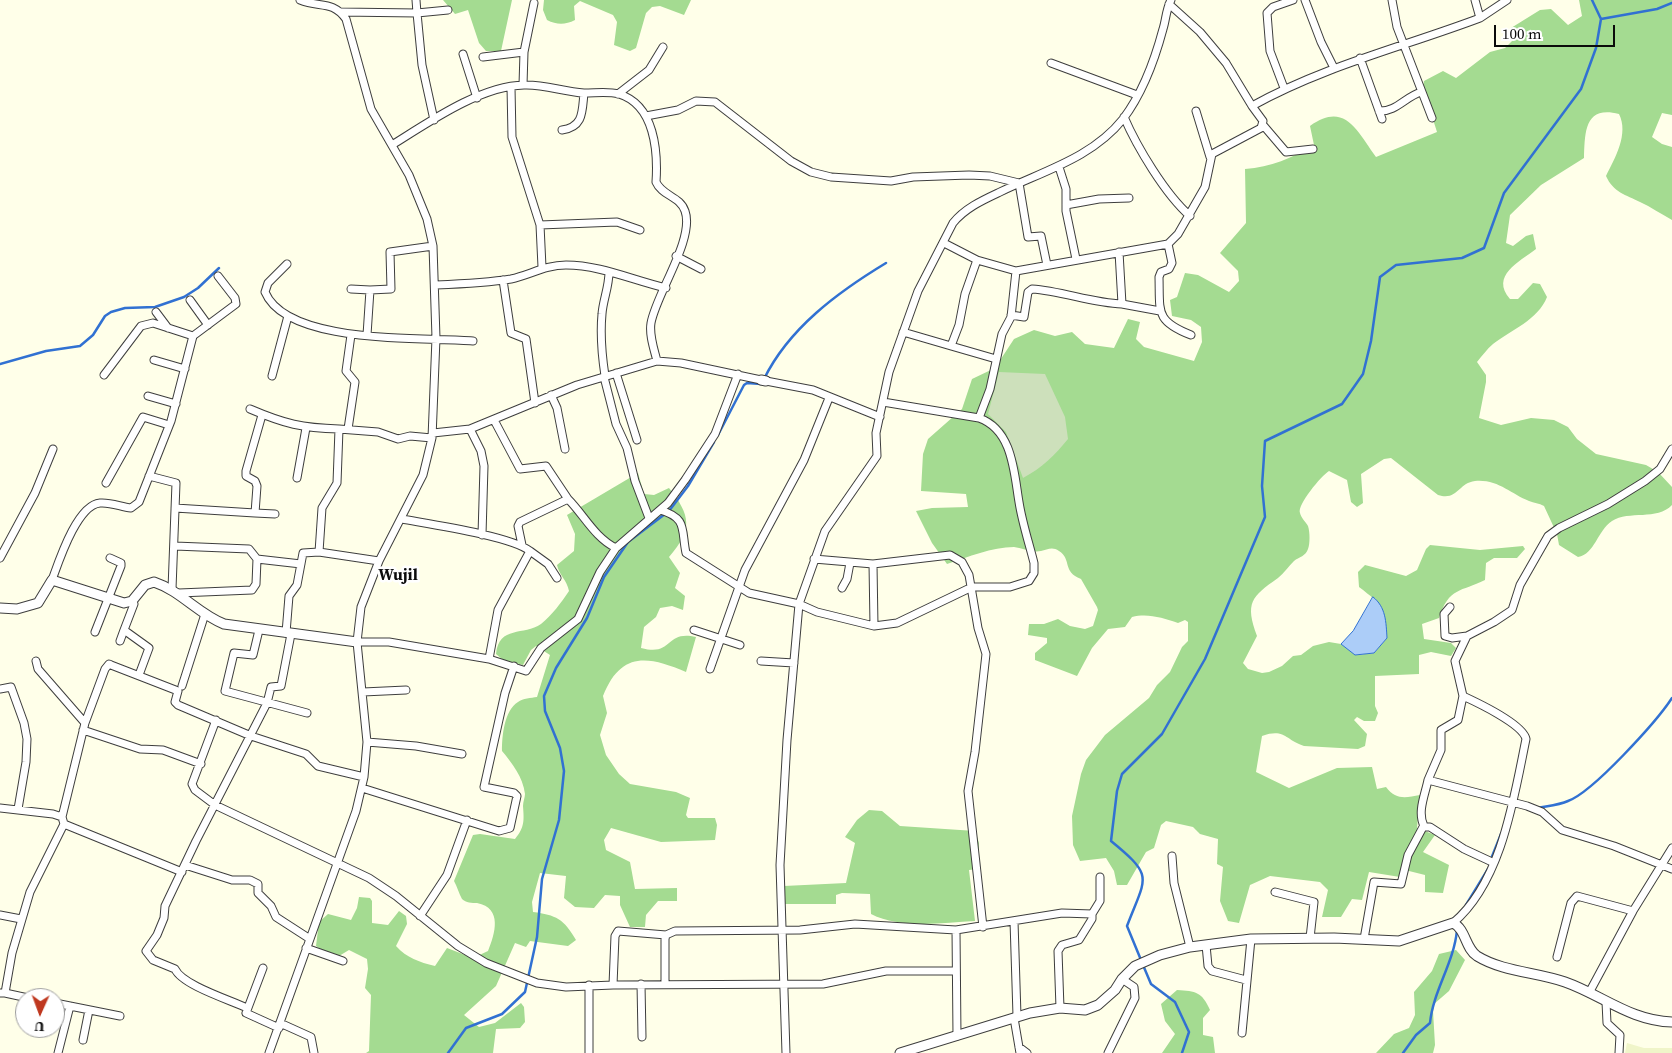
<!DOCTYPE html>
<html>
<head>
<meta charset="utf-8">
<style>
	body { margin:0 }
	#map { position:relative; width:1672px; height:1053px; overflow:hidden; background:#ffffe9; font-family:"Source Serif 4",serif }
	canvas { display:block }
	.north { position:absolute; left:15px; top:988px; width:50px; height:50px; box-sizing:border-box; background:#fff; border:1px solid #9d9d9d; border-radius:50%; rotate:182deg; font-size:14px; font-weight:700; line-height:20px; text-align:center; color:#0b0b0b }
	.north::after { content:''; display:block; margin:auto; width:18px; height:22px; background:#bf381f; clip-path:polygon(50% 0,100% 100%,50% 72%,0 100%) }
	.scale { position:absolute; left:1494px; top:25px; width:121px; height:22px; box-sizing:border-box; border:2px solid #0b0b0b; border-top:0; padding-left:6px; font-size:15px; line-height:18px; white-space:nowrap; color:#0b0b0b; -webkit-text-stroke:4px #fff; paint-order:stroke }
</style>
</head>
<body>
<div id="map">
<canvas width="1672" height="1053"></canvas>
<div class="north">U</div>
<div class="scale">100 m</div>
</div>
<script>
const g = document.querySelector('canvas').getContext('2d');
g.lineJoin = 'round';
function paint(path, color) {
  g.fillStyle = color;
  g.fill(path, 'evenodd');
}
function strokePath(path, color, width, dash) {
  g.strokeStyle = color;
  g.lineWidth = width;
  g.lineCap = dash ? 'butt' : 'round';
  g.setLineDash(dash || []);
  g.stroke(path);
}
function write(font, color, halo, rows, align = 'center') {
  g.font = font + ' "Source Serif 4",serif';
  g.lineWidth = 5;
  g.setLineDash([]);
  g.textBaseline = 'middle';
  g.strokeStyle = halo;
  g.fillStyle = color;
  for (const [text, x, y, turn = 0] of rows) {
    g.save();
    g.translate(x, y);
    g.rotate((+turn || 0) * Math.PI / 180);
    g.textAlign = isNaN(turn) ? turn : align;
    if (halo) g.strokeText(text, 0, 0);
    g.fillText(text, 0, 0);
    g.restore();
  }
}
paint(new Path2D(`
	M1627,1043L1644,1048H1672V1053H1625Z`), '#f0f5c9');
paint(new Path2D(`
	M443,0H512L501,51H486L479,43L468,10L455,14Z
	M544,0H691L684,15L660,6L652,7L646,13L636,48L630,51L614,45L617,22L613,15L580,1L574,6L575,20C565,25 557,25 547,20L543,10Z
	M1579,0H1672V115L1662,113L1652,137L1662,144L1672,147V220C1661,214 1651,207 1640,202C1626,195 1613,192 1606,176C1615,158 1629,134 1619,114C1584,105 1585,133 1584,158L1541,185L1510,215L1506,243L1513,246L1526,236L1533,234L1536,249C1519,262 1490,276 1510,299H1518L1533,283L1540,284L1547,297C1538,320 1511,330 1493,344C1487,349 1482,356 1477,362L1486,375V382L1479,418L1501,425L1531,418L1554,420L1568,427L1577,439L1596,454L1646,465L1658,472L1672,487V505C1657,521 1629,510 1612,521C1597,531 1595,554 1578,557L1559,545L1557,534L1544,506C1539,503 1534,503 1529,501C1511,494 1498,479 1475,481C1458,483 1458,501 1438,495L1391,458L1384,459L1361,474L1363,503L1357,507L1351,502L1347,480L1329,471C1321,476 1297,505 1300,513C1301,518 1306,522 1308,526C1310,532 1310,544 1308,549C1306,556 1299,557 1294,561C1289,566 1284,573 1278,578C1251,597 1245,603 1257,636L1243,663L1248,669L1262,673L1269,672L1282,666L1293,656L1301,655L1313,646L1329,642L1341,644L1356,655L1374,653L1387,638C1384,607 1384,606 1359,587L1358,572L1365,565L1406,576L1417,570L1426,549L1430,545L1480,550L1523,546L1525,549L1517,558H1494L1486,563L1485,580C1461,592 1449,587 1439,618L1422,624L1424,639L1451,643L1456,648L1451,656L1431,652L1419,655V674L1375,676V706L1378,713L1375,721H1364L1357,717L1354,720L1367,734L1365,746L1358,749L1304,746C1285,740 1285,728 1262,736L1256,772L1289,788L1337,768L1372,767L1377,789L1386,787C1396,800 1405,798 1420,795L1417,828L1435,835L1423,852L1449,865L1443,893L1425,892V875L1405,870L1400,877L1369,872L1362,900L1352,899L1341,917H1322L1328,890L1320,882L1270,876L1250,885L1239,923L1228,921L1220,901L1223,867L1217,864L1218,839L1200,834L1193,827L1166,821L1161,825L1154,848L1146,852L1127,885H1117L1114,871L1106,858L1080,861L1073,845L1072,816L1081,774L1086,760L1105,735L1149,698L1157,685L1170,672L1182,647L1188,641V622L1185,620L1178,623C1163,618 1148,613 1132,617L1125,627L1108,629L1092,648L1077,676L1035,660V653L1047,643V638L1028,635L1029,624H1044L1058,619L1070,626L1085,629L1093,626L1098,610L1097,607L1081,579C1062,572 1072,559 1059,551C1052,546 1047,550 1041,551C1032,553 1022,548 1014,547C992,547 968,557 947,564L932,543L916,511L932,508L968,507L966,494L921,491L923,454L928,439L962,409L972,379L995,368L1014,339L1034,330L1055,336L1072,332L1085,344L1114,348L1128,319L1140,322L1136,339L1144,347L1194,361L1202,342L1201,327L1191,320L1172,316L1170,300L1177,297L1185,273L1198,275L1229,292L1239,281L1238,271L1220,253L1246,223L1245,169C1271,167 1292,158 1314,145L1310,126C1345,101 1357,131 1376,157L1437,132L1423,88L1424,81L1443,71L1456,78L1490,52L1505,48L1516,37L1511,28L1540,10L1551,9L1568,25L1582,16Z
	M638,473L644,494L654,495L669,488C691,516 693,529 669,557L680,573L675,588L685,596L683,610L672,606L660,608L656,617L644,627L641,648C674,657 664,630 696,637L686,672C648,656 621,651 603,696L607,713L600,735L606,755L619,774L630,784L676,792L690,798L686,815L688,818H715L717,825L715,840L661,842L611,828L604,840L606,850L630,862L635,889L677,888V901H658L646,915L645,927H630L620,905V896L605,895L594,908L575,907L564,898L566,876L540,873L532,902L533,912C556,915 564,919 576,940L568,946L530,941L526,947L515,943L496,986L464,1015L479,1027L495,1023L521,1003L524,1007L525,1022L520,1028L496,1029L493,1053H366L369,1051L371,995L365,988L368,969L367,959L349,950L339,956L322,950L316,946L319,922L328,914L351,920L357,908L359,897L370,898L372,901V923L388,925L399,911L406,916L407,924L396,946C407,958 419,962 435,966L447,948L473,958L488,951C495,934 503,908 477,903C472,903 466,903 462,899C459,894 457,886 454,881L473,835L480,834L515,839C525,827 524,820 523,806C523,802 525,797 525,794C523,777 512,763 502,751C502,736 504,711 518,702C523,698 531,698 537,697L550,655L536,646L531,650L523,665L503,660L496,654C499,625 524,636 541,624C552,615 561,603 569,591C567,580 559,575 557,565L574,551L575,534L567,515Z
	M869,810L882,811L900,826L975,831L979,843L978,869L969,870L975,921C942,923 900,929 871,914L870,894L842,893L836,895V904H784V886L846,883L855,843L845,837L857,820Z
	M1456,950L1465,960L1449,991L1434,1004L1433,1011L1435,1045L1433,1053H1376L1394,1034L1409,1028L1415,1015L1414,992L1432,971L1439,954Z
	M1177,990C1196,991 1202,992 1210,1010L1203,1018V1035L1213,1037L1215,1053H1162L1175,1034L1165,1021L1161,1004Z`), '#a4db91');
paint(new Path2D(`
	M999,372L1045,374L1065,417L1068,439C1055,455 1042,468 1023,478L1006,432L988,414Z`), '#cde0bb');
const water = new Path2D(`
	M1373,597C1386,607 1386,622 1387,638L1374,653L1355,655L1341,644L1353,631Z`);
paint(water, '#accdf8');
strokePath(water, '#3171d2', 1);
strokePath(new Path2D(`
	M1601,19L1657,9L1672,3
	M0,364L46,351L80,346L93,335L105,316L111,312L125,308L155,307L184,297L198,288L219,268
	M764,379C789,328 838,292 886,263
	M718,435L744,385L747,383L761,384
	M669,511L688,486L714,442
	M1538,808C1548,806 1559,805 1568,801C1593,792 1657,721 1672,698
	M1491,859L1501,834
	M1466,905L1488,869
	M1141,960L1127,926C1146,876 1155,877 1111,841L1117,791L1122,774L1162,734L1205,659L1265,517L1262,486L1265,441L1342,404L1363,374L1371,341L1380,277L1396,265L1462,258L1484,248L1504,193L1581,89L1596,48L1601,19L1592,0
	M1143,965L1151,984L1175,1002L1189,1032L1182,1053
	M448,1053L466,1028L502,1014L525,992L537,937L542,879L559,820L564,771L560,748L545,711L544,696L556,668L587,618L604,577L628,542L665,514
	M1403,1053L1416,1035L1430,1023C1433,991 1454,963 1457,930`), '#3171d2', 2.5);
const minor = new Path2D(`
	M416,0L417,13L448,10
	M1305,0L1321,42L1334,68
	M1392,0L1397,27L1432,118
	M1475,0L1480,18L1507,0
	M1169,4L1200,32L1226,63L1252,106C1324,66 1403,47 1480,18
	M341,12L417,13L422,65L434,120
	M463,54L477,98
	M483,57L524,52
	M1360,58L1382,119
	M1051,63L1137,95
	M523,85L524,52L534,3
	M511,87L512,137L540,225
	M1284,88L1270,51L1267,13L1273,7L1293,0
	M618,94L649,70L663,47
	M1196,111L1210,157
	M1379,111C1396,112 1405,97 1421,92
	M646,116L678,110L696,101L715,102L791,161L811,172L831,177L891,181L913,177L969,175L990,176L1019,183L1028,237L1041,236L1047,265
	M1124,117C1137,147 1165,194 1190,216
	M1263,125L1286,152L1313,149
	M562,130C584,127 582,111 584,93
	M392,145C429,122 480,86 524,85C544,84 564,92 584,93C596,93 608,91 619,94C655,105 658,152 656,182C662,196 680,196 685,211C695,239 656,294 651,323C649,335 654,349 657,361
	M1059,167L1066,189V211L1076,259
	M1066,205L1099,199L1129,198
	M944,243L977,260L1016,271L1168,244L1178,234L1205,187L1212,154L1261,128L1263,121L1252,106
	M1168,244L1172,263L1169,269L1161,272L1159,277C1160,312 1155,321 1191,335
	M676,256L701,269
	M287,264L268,283L265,292C287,345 423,337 473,341
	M542,267L540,225L617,222L640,230
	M503,280L511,333L526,339L535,403
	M435,285C460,284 486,283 511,279C530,275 545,265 566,265C600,265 632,280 666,288
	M351,289L370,290
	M190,300L208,325
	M1122,304L1160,311
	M156,312L168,328
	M1011,315L1024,317L1028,292L1032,289C1062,291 1092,303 1122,304L1119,252
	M903,332L951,346L959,325L965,294L977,260
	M367,335L370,290L391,289L390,252L433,246
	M193,336L236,304L235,298L218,276
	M951,346L996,359
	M154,360L185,369
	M616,373L637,440
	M272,376L288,316
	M605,376C602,356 600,335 602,314C603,300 609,287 609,272
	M604,377L616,424L627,448L635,481L649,518
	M766,381L813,390L880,417
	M551,395L557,408L565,449
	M148,396L176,404
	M250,409C285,424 302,428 339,429
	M979,418L990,389L1002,334L1011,317L1016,271
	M494,420L520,469L546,466L568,499L520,522L518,526L522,545
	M348,429L355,382L346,371L351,335
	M470,429L481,451L484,466L482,535
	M433,433L470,429L577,385L657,361L681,363L761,380
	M149,476L176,483L172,589
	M297,478L306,428
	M106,483L143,417L169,425
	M568,499C584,515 595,538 616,548
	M175,508L255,513L257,486L255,481L246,476V471L262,415
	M660,510C688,518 681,530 686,553L749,593L799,604L817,612L874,626L897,623L972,587H1010L1029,581L1034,573V563C1029,543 1022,522 1019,502C1014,473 1013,430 979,418L883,402
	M255,513L275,514
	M175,546L249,549L257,559
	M530,551L548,564L557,578
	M0,558L35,493L53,449
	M814,559L873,564L950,555L962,562L969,575L978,628L986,654L975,752L968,791L983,927
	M379,561L319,552L322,508L337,483L339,429L378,432L398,439L410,436L432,438
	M873,564L874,626
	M52,580C59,561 77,505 100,503C111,502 121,507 131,508L139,502L171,421L193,336L153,323L141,326L104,375
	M842,588L847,579L850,563
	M179,593L252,590L256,584L257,559L301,564
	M132,601L134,604L124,630L149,648L139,675
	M1450,607L1444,614L1445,636L1452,638L1467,636
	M259,630L253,655L234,653L225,691L307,713
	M694,630L740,645
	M95,632L121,566V563L110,558
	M286,633L289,596L297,585L303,553L319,552
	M120,641L124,630
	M357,642H389L489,659L498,610L530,551C511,536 429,524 402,519
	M489,659L526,671L541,648L578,619L600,572L616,548L668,503L685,480L715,434L738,374
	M36,661L38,669L85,723L62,817
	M761,661L794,663
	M710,669L745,570L804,460L829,398
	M182,686L205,614
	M0,689L11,687L24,723L27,739L26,762L18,809
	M363,692L406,690
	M216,720L192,784L195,790L215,805L369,878L396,896L458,946L486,963L537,983L566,987L613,985L823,984L886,971H955
	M85,723L105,669L109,664L111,665L178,691L175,702L178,705L251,736L306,754L318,766L364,777
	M83,730L140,749L163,750L201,764
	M367,742L416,746L462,754
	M1428,780L1441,750V730L1458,720L1463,696L1455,661L1467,636L1494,622L1512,610L1520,585L1548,536L1559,528L1608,504L1645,481L1660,469L1672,449
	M362,788L499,831L510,828L517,796L514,793L484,787L505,693L514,666
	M0,808L53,814L62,817L64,824L30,892L12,953L5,993H0
	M64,824L182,872
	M1424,826C1417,812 1425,795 1428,780L1527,806L1542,812L1562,830L1614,846L1672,869
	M1172,856L1174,883L1190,947
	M185,865L232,880H250L258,884V893L271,906L276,917L310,939
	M1275,892L1314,902L1310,938
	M0,915L21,919
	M420,916L447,875L467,820
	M1014,921L1017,1016
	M1453,923C1502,882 1514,797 1526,739C1523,724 1476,702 1463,696
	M956,930L957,1036
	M1364,939L1374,882L1401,884L1408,855L1423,827H1430L1464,849L1492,862
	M1206,945L1208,966L1212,971L1246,980
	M306,948L343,961
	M1557,957L1571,903L1577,896L1633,911
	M263,968L246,1013L279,1028
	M641,984L642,1037
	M665,984V939L666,935L675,931L800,930L855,924L956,930L1062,913L1092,914
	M589,985V1053
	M613,985L615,936L618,931L666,935
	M5,993L28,998
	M1589,993L1633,911L1672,848
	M1606,1002L1607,1023L1620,1035L1619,1053
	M55,1003L120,1016
	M247,1008C230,1000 182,985 175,969L153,960L146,951L157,935L164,918L165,906L196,841L267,703L271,687L281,686L291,634
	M1060,1008L1058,951L1062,945L1079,940L1092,919V914L1100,901V877
	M1014,1018L1020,1053
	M280,1023L311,1037L314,1053
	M1242,1033L1251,939
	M83,1040L89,1010
	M1019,1047L1027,1053
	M58,1053L70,1006
	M269,1053L356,811L364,777L367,742L357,642L361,607L379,561L423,475L432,438L436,338L433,246L427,219L409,175L371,109L346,19C332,0 320,8 300,0
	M786,1053L780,865L787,740L799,604L825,531L877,456L876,433L889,372L918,291L953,223C965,208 983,200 1000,192C1043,171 1092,158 1123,119C1142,94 1155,59 1163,29C1166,20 1166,9 1171,0
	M1108,1053L1135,998L1134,987L1122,979`);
const tertiary = new Path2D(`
	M761,380L766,381
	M0,608L17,609L38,603L52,580L124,603L132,601L145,585L154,582C181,591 198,614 224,624L357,642
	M900,1053L1030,1013L1060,1008L1085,1010L1098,1005L1115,990L1122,979L1135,966L1160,955L1190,947L1251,939L1334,938L1399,941L1453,923C1466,929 1465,948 1477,956C1503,972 1537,972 1565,982C1602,995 1631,1021 1672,1022`);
strokePath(minor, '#3e3e3e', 9);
strokePath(tertiary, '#3e3e3e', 11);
strokePath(minor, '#fff', 7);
strokePath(tertiary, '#fff', 9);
write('bold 16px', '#0b0b0b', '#fff', [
	["Wujil",398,576]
]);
</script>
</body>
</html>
